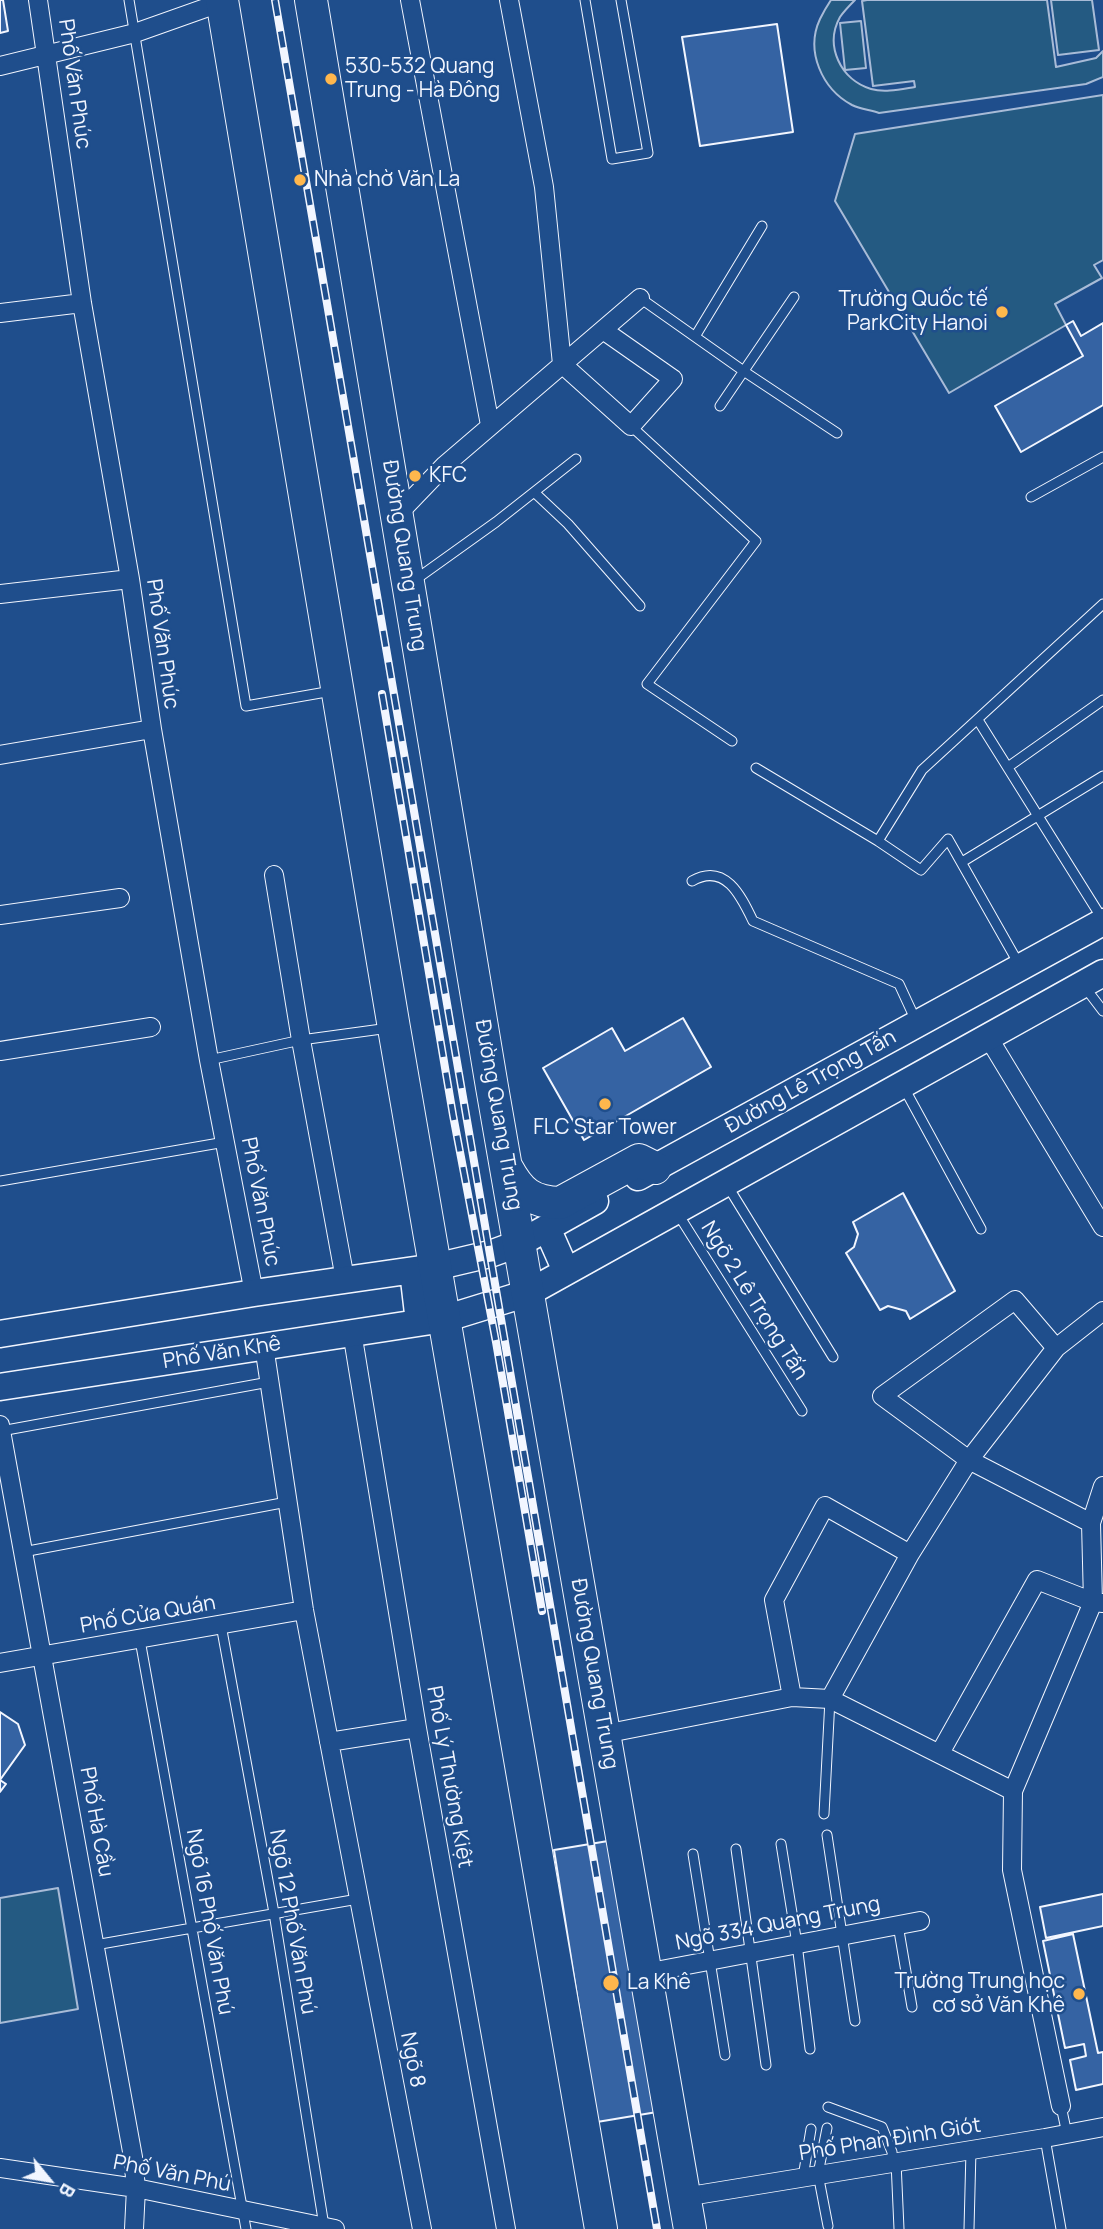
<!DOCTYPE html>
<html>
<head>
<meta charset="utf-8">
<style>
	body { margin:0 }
	#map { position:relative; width:1103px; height:2229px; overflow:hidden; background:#1f4e8c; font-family:Manrope,sans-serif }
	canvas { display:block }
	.north { position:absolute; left:14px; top:2145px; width:70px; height:70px; -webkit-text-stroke:5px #1f4e8c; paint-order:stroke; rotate:120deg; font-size:19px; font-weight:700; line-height:28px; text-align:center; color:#f2f6ff }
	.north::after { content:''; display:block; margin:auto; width:24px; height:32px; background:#f2f6ff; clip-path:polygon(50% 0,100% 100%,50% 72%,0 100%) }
</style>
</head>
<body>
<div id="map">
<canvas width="1103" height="2229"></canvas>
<div class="north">B</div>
</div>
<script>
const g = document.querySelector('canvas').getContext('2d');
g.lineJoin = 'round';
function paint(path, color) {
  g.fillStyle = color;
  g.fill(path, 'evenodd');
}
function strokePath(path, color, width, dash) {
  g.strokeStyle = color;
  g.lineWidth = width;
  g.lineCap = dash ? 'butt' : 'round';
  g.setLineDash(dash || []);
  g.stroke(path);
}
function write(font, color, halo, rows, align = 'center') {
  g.font = font + ' Manrope,sans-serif';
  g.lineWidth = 5;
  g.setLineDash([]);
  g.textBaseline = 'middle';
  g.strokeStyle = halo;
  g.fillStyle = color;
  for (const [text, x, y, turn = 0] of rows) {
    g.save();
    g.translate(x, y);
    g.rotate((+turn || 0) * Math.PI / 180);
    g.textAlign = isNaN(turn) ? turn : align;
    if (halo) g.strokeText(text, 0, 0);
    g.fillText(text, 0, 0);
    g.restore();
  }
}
const green = new Path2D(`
	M831,0H855C850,5 844,11 840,17C824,46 841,80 871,89C885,93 902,89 915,87L914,81L873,86L862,1L867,0H1047L1056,67L1096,58L1103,51V77L1086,84L879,113C870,110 860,109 852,105C822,89 805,51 820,19C823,13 827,6 831,0Z
	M1051,0H1092L1099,50L1058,55Z
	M861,21L866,68L845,70L840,23Z
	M1103,95V260L1094,265L1102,278L1055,304L1066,325L949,393L835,201L855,134Z
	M58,1888L78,2009L0,2023V1898Z`);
paint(green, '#245a82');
strokePath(green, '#a8bbd7', 2);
const building = new Path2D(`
	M0,0H3L8,31L0,33Z
	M777,24L793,132L700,146L682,37Z
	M1073,321L1081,336L1103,323V405L1021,452L995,406L1083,356L1066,325Z
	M683,1018L711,1067L584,1140L543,1068L612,1028L625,1051Z
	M903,1193L955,1291L910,1319L906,1311L888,1306L880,1310L846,1253L854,1247L858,1234L853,1222Z
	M0,1712L18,1724L25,1745L0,1780L6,1784L0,1792Z
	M620,1839L663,2111L597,2122L554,1850Z
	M1103,1894V1926L1046,1938L1040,1907Z
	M1073,1934L1098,2053L1103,2052V2084L1076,2090L1070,2060L1086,2056L1084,2044L1065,2048L1043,1941Z`);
paint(building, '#3563a3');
strokePath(building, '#f2f6ff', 2);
const lane = new Path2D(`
	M129,0L246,706L332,691
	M585,0L612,159L648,153L621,0
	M640,298L745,372L837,433
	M696,335L762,226
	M720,406L794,297
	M631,426L756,541L647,684L732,741
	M534,492L568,524L640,606
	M1031,497L1103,457
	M415,580L496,522L576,459
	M978,720L1103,920
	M1008,767L1103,700
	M756,768L878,841L921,870L948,839L1020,966
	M878,841L922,770L1103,604
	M962,862L1103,776
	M692,881C725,862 741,896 753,921L899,984L917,1023
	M1084,986L1103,1011
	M209,1060L301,1040L389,1028
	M903,1086L981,1229
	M0,1181L225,1142
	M727,1185L833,1357
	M678,1214L802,1411
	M1,1431L269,1382
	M23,1552L287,1502
	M221,1625L274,1913L324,2226
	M140,1640L246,2229
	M824,1814L830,1699
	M827,1835L855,2021
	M781,1844L797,1944L810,2049
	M736,1849L766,2065
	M693,1854L725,2055
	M898,1925L912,2007
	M95,1945L358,1899
	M1061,2106L1067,2134
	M828,2107L882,2127L892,2152L893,2162
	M827,2128L818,2174L828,2226
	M1045,2138L1061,2229
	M896,2162L899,2229
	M803,2177L811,2129
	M969,2229L971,2150`);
const street = new Path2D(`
	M38,0L82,303L130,579L152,729L209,1060L254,1293
	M410,0L490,425
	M509,0L544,187L562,364
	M0,66L135,33L228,0
	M0,313L82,303
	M562,364L631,426L673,379L603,330
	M397,515L445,465L640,298
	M0,594L130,579
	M0,755L152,729
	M274,875L301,1040L345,1279
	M0,915L120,898
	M988,1037L1103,1227
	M0,1051L151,1027
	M352,1332L417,1728L506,2229
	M264,1346L304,1610L422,2229
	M1056,1348L1015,1300L882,1396L969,1460L1091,1523
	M0,1425L133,2157L136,2188L134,2229
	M0,1663L304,1610
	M792,1697L774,1600L825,1506L910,1554
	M830,1699L910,1554L969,1460L1056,1348L1103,1311
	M604,1734L792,1697L830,1699L1013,1791
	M329,1742L417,1728
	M940,1753L1037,1580L1093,1602L1103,1603
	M645,1973L920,1921
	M1061,2106L1012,1870L1013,1791L1093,1602L1091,1523L1103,1486
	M0,2168L136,2188L335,2229
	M684,2197L1045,2138L1103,2127`);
const primary = new Path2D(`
	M638,1177L1103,922
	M547,1228L566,1271
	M413,1271L419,1322
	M0,1334L254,1293L435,1267L490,1254L520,1243L595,1201
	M0,1387L444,1319L528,1293L1103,973`);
const highway = new Path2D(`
	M222,0L394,1028L601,2229
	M311,0L492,1087L690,2229
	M507,1168C520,1192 531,1202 560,1203L639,1160L655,1168`);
strokePath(lane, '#f2f6ff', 11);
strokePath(street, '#f2f6ff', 20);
strokePath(primary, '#f2f6ff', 29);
strokePath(highway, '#f2f6ff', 34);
strokePath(lane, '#1f4e8c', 9);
strokePath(street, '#1f4e8c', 18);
strokePath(primary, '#1f4e8c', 26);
strokePath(highway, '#1f4e8c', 32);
const rail = new Path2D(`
	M275,0L657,2229
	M382,694L453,1115L496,1342L542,1611`);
strokePath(rail, '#f2f6ff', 8);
strokePath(rail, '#1f4e8c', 5, [16]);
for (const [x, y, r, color] of [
	[331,79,7,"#ffb74d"],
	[300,180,7,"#ffb74d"],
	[1002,312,7,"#ffb74d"],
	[415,476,7,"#ffb74d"],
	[605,1104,7,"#ffb74d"],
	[611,1983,9,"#ffb74d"],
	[1079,1994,7,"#ffb74d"]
]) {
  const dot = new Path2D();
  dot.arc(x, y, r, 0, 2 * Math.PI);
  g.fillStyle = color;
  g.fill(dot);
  strokePath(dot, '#1f4e8c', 2.5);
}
write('21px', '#f2f6ff', '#1f4e8c', [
	["530-532 Quang",345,67],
	["Trung - Hà Đông",345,91],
	["Nhà chờ Văn La",314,180],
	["Trường Quốc tế",988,300,"right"],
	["ParkCity Hanoi",988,324,"right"],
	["KFC",429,476],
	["FLC Star Tower",605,1128,"center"],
	["Trường Trung học",1065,1982,"right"],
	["cơ sở Văn Khê",1065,2006,"right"],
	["La Khê",627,1983]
], 'left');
write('21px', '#f2f6ff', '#1f4e8c', [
	["Phố Văn Phúc",74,84,82],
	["Đường Quang Trung",404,556,81],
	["Phố Văn Phúc",162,644,82],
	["Đường Lê Trọng Tấn",811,1082,-29],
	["Đường Quang Trung",498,1115,80],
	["Phố Văn Phúc",260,1202,79],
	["Ngõ 2 Lê Trọng Tấn",754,1301,58],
	["Phố Văn Khê",222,1353,-9],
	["Phố Cửa Quán",148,1615,-10],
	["Đường Quang Trung",594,1674,80],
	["Phố Lý Thường Kiệt",449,1777,80],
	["Phố Hà Cầu",96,1822,80],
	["Ngõ 16 Phố Văn Phú",209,1922,80],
	["Ngõ 12 Phố Văn Phú",292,1922,80],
	["Ngõ 334 Quang Trung",778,1924,-11],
	["Ngõ 8",412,2060,79],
	["Phố Phan Đình Giót",890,2140,-9],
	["Phố Văn Phú",172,2174,11]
]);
</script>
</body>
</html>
